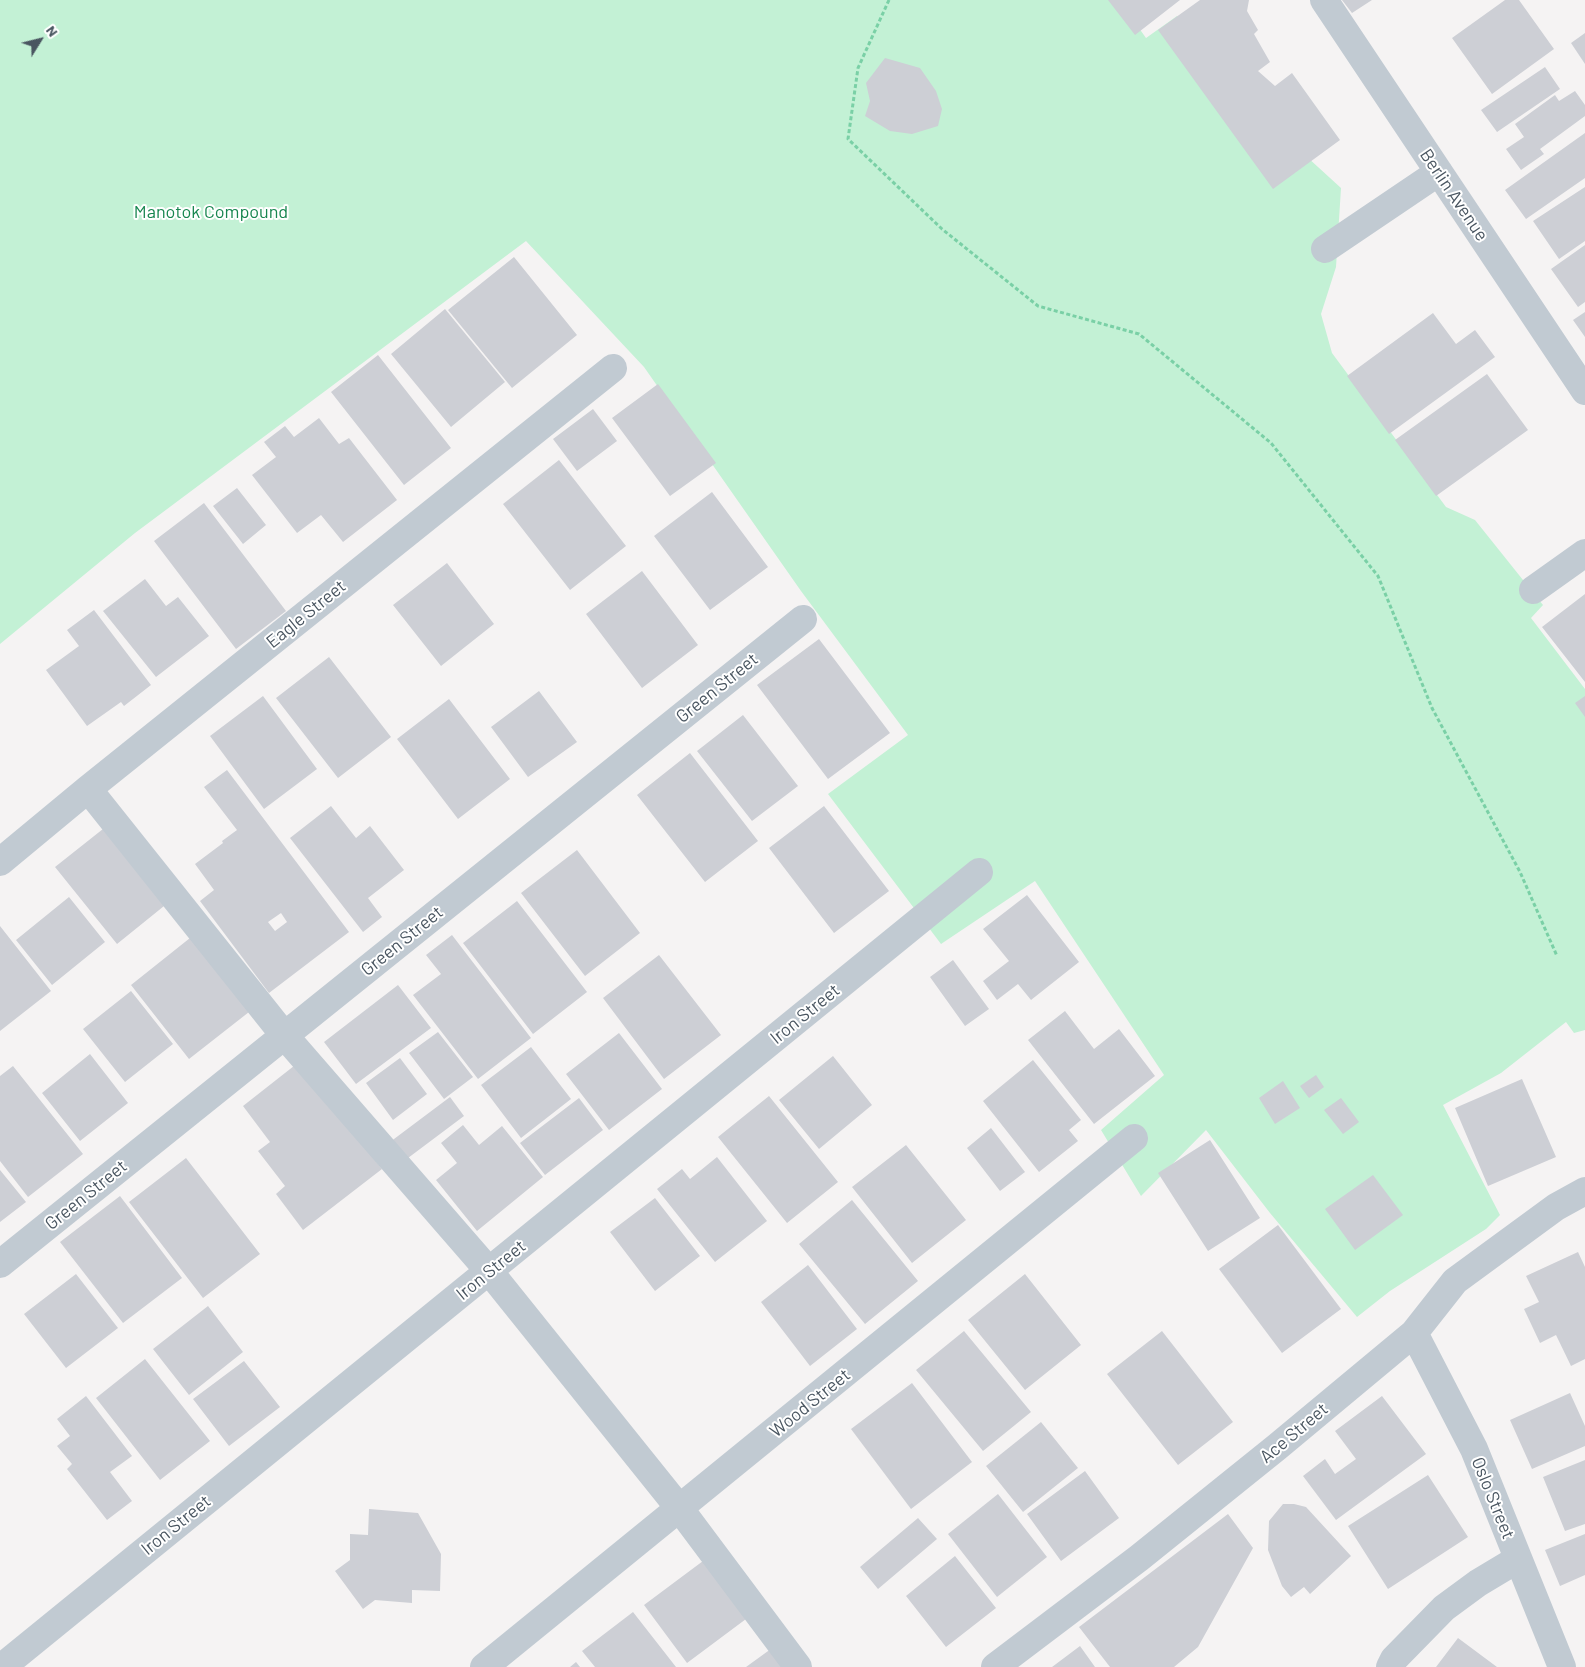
<!DOCTYPE html>
<html>
<head>
<meta charset="utf-8">
<style>
	body { margin:0 }
	#map { position:relative; width:1585px; height:1667px; overflow:hidden; background:#f5f3f3; font-family:Barlow,sans-serif }
	canvas { display:block }
	.north { position:absolute; left:15px; top:15px; width:50px; height:50px; -webkit-text-stroke:4px #fff; paint-order:stroke; rotate:54deg; font-size:14px; font-weight:700; line-height:20px; text-align:center; color:#4a5661 }
	.north::after { content:''; display:block; margin:auto; width:18px; height:22px; background:#4a5661; clip-path:polygon(50% 0,100% 100%,50% 72%,0 100%) }
</style>
</head>
<body>
<div id="map">
<canvas width="1585" height="1667"></canvas>
<div class="north">N</div>
</div>
<script>
const g = document.querySelector('canvas').getContext('2d');
g.lineJoin = 'round';
function paint(path, color) {
  g.fillStyle = color;
  g.fill(path, 'evenodd');
}
function strokePath(path, color, width, dash) {
  g.strokeStyle = color;
  g.lineWidth = width;
  g.lineCap = dash ? 'butt' : 'round';
  g.setLineDash(dash || []);
  g.stroke(path);
}
function write(font, color, halo, rows, align = 'center') {
  g.font = font + ' Barlow,sans-serif';
  g.lineWidth = 4;
  g.setLineDash([]);
  g.textBaseline = 'middle';
  g.strokeStyle = halo;
  g.fillStyle = color;
  for (const [text, x, y, turn = 0] of rows) {
    g.save();
    g.translate(x, y);
    g.rotate((+turn || 0) * Math.PI / 180);
    g.textAlign = isNaN(turn) ? turn : align;
    if (halo) g.strokeText(text, 0, 0);
    g.fillText(text, 0, 0);
    g.restore();
  }
}
paint(new Path2D(`
	M0,0H1119L1146,38L1177,16L1249,104L1341,188L1336,267L1321,314L1332,353L1446,507L1475,520L1543,605L1531,618L1585,689V1030L1574,1033L1566,1022L1501,1073L1443,1105L1500,1215L1486,1229L1390,1291L1357,1317L1270,1213L1206,1130L1141,1196L1101,1130L1164,1075L1035,881L941,944L828,794L908,735L801,591L644,367L526,241L135,533L0,644Z`), '#c3f1d5');
paint(new Path2D(`
	M1108,0H1180L1135,35Z
	M1200,0H1249L1247,11L1258,30L1254,34L1270,62L1258,71L1275,86L1292,73L1340,140L1273,189L1158,30Z
	M1342,0H1372L1352,13Z
	M1505,0H1519L1554,49L1492,94L1452,38Z
	M1585,33V64L1571,43Z
	M885,58L920,68L936,91L942,109L938,126L912,134L890,131L865,116L870,101L866,83Z
	M1545,67L1560,89L1497,132L1481,110Z
	M1575,91L1585,105V116L1540,149L1544,154L1521,170L1506,149L1524,137L1515,124L1555,95L1559,101Z
	M1585,133V178L1526,219L1505,190Z
	M1585,187V241L1559,259L1533,221Z
	M1585,245V302L1578,307L1551,269Z
	M514,257L577,335L512,388L448,310Z
	M445,309L505,382L451,427L391,354Z
	M1585,312V337L1573,320Z
	M1433,313L1456,344L1475,330L1495,357L1389,434L1347,376Z
	M378,355L451,448L404,485L331,392Z
	M1487,374L1528,430L1436,496L1395,440Z
	M658,384L716,463L670,496L612,418Z
	M593,409L617,441L577,471L553,439Z
	M319,418L339,444L349,438L397,500L343,542L321,515L297,533L252,475L276,457L264,442L285,426L294,437Z
	M559,460L626,546L570,590L503,504Z
	M237,488L266,525L243,544L213,506Z
	M712,492L768,567L710,610L654,536Z
	M204,503L286,611L236,649L154,541Z
	M447,563L494,624L441,666L393,605Z
	M642,571L698,645L642,688L586,614Z
	M145,579L166,606L178,597L209,636L156,677L103,611Z
	M1585,594V682L1542,627Z
	M94,610L151,685L124,706L121,702L87,726L46,670L79,646L67,630Z
	M819,639L890,733L828,779L757,685Z
	M329,657L391,737L338,778L276,698Z
	M539,691L577,742L528,777L491,727Z
	M263,696L317,769L264,809L210,736Z
	M1585,696V717L1575,703Z
	M449,699L510,779L458,819L397,739Z
	M743,715L798,786L752,821L697,751Z
	M690,753L758,841L705,882L637,795Z
	M227,770L349,932L269,993L200,901L214,890L195,864L223,843L222,841L237,830L204,787ZM281,913L287,922L275,931L268,922Z
	M331,806L356,838L370,826L404,870L368,898L382,917L363,932L290,838Z
	M824,806L889,891L834,933L769,848Z
	M108,825L169,902L117,944L55,867Z
	M577,850L640,933L585,976L521,893Z
	M1027,895L1079,962L1031,1000L1018,984L997,1000L983,981L1009,961L983,929Z
	M69,897L105,942L52,985L16,940Z
	M517,901L587,992L533,1034L463,943Z
	M0,926L51,991L0,1031Z
	M452,935L531,1038L478,1079L413,995L441,974L426,955Z
	M190,938L249,1012L189,1059L131,985Z
	M659,955L721,1035L664,1079L603,998Z
	M953,960L989,1009L965,1026L930,977Z
	M398,985L431,1028L356,1084L324,1042Z
	M131,991L173,1044L125,1082L83,1029Z
	M1065,1011L1094,1049L1119,1029L1155,1076L1094,1124L1028,1040Z
	M438,1032L473,1077L444,1099L409,1053Z
	M619,1033L662,1089L609,1130L566,1074Z
	M531,1047L571,1099L521,1138L481,1085Z
	M90,1054L128,1103L80,1141L42,1093Z
	M833,1056L872,1105L819,1149L779,1100Z
	M400,1058L427,1094L393,1120L366,1083Z
	M1033,1060L1081,1120L1069,1130L1078,1141L1039,1172L983,1101Z
	M299,1062L382,1169L303,1230L276,1194L285,1186L258,1151L270,1142L243,1106Z
	M13,1066L83,1154L28,1197L0,1161V1076Z
	M1316,1075L1324,1087L1309,1098L1300,1086Z
	M1522,1079L1556,1157L1488,1186L1455,1108Z
	M1283,1081L1300,1108L1275,1124L1259,1098Z
	M769,1096L838,1182L787,1223L718,1137Z
	M450,1097L464,1116L404,1161L390,1142Z
	M579,1098L603,1130L545,1175L520,1143Z
	M1341,1098L1359,1122L1343,1134L1324,1110Z
	M463,1125L479,1145L502,1126L543,1177L477,1231L436,1180L457,1163L441,1143Z
	M991,1128L1025,1172L1000,1191L967,1148Z
	M1210,1140L1260,1218L1208,1251L1158,1173Z
	M906,1145L966,1220L912,1263L852,1187Z
	M717,1157L767,1221L715,1262L657,1189L682,1169L690,1179Z
	M186,1158L260,1254L203,1298L129,1202Z
	M0,1170L26,1202L0,1222Z
	M1373,1175L1403,1215L1355,1250L1325,1209Z
	M120,1196L182,1278L123,1323L60,1242Z
	M655,1198L700,1256L655,1291L610,1232Z
	M852,1200L918,1281L865,1324L799,1244Z
	M1278,1225L1341,1309L1282,1353L1219,1269Z
	M1578,1252L1585,1267V1359L1571,1366L1556,1335L1540,1343L1524,1309L1539,1302L1526,1276Z
	M808,1265L857,1329L810,1366L761,1302Z
	M76,1274L118,1328L66,1368L24,1314Z
	M1025,1274L1081,1345L1025,1390L968,1320Z
	M208,1306L243,1352L189,1395L153,1349Z
	M964,1331L1031,1412L983,1451L916,1370Z
	M1162,1331L1233,1422L1178,1465L1107,1374Z
	M145,1359L210,1441L160,1480L96,1398Z
	M244,1361L280,1407L229,1446L193,1399Z
	M912,1383L972,1462L911,1509L851,1429Z
	M1570,1393L1585,1426V1446L1532,1469L1510,1420Z
	M86,1396L132,1456L110,1472L132,1501L107,1520L67,1469L72,1464L57,1446L70,1436L57,1419Z
	M1382,1396L1426,1454L1336,1520L1303,1476L1325,1459L1335,1474L1356,1459L1335,1431Z
	M1041,1422L1078,1468L1023,1512L986,1466Z
	M1585,1460V1524L1565,1531L1543,1477Z
	M1085,1471L1119,1518L1061,1561L1027,1514Z
	M1428,1475L1468,1537L1388,1589L1348,1526Z
	M998,1494L1047,1557L997,1597L948,1534Z
	M1283,1504H1294L1306,1507L1351,1556L1310,1594L1304,1587L1291,1597L1282,1586L1268,1550L1269,1521Z
	M369,1509L418,1513L441,1554L440,1591L412,1590V1603L375,1600L363,1609L335,1571L350,1560V1534L368,1535Z
	M1228,1514L1253,1548L1198,1647L1174,1667H1110L1079,1627Z
	M918,1518L937,1539L878,1589L860,1567Z
	M1585,1534V1575L1560,1586L1545,1550Z
	M955,1556L996,1608L946,1647L906,1596Z
	M703,1561L746,1619L687,1663L644,1605Z
	M633,1612L676,1667H595L582,1651Z
	M1458,1638L1497,1667H1436Z
	M775,1646L790,1667H746Z
	M1080,1646L1095,1667H1052Z
	M576,1662L580,1667H570Z`), '#cdcfd5');
strokePath(new Path2D(`
	M889,0L858,68L848,139L942,229L1038,306L1139,334L1271,443L1378,576L1432,708L1520,872L1557,956`), '#7ad0a6', 3, [4, 2.5]);
strokePath(new Path2D(`
	M1324,0L1585,391
	M1325,249L1439,172
	M1533,590L1585,553
	M88,789L284,1035L489,1271L680,1509L798,1667
	M0,862L88,789L613,368
	M0,1264L803,619
	M1414,1333L1474,1449L1562,1667
	M2,1667L979,872
	M484,1667L1134,1138
	M995,1667L1139,1558L1277,1447L1414,1333L1455,1281L1556,1207L1585,1191
	M1390,1667L1394,1659L1444,1608L1478,1583L1518,1559`), '#c1cad2', 28);
write('18px', '#4a5661', '#fff', [
	["Berlin Avenue",1454,195,56],
	["Eagle Street",306,614,-39],
	["Green Street",717,688,-39],
	["Green Street",402,941,-39],
	["Iron Street",805,1014,-39],
	["Green Street",86,1195,-39],
	["Iron Street",491,1270,-39],
	["Wood Street",810,1403,-39],
	["Ace Street",1294,1433,-40],
	["Oslo Street",1493,1498,68],
	["Iron Street",176,1525,-39]
]);
write('18px', '#17864f', '#fff', [
	["Manotok Compound",211,212]
]);
</script>
</body>
</html>
